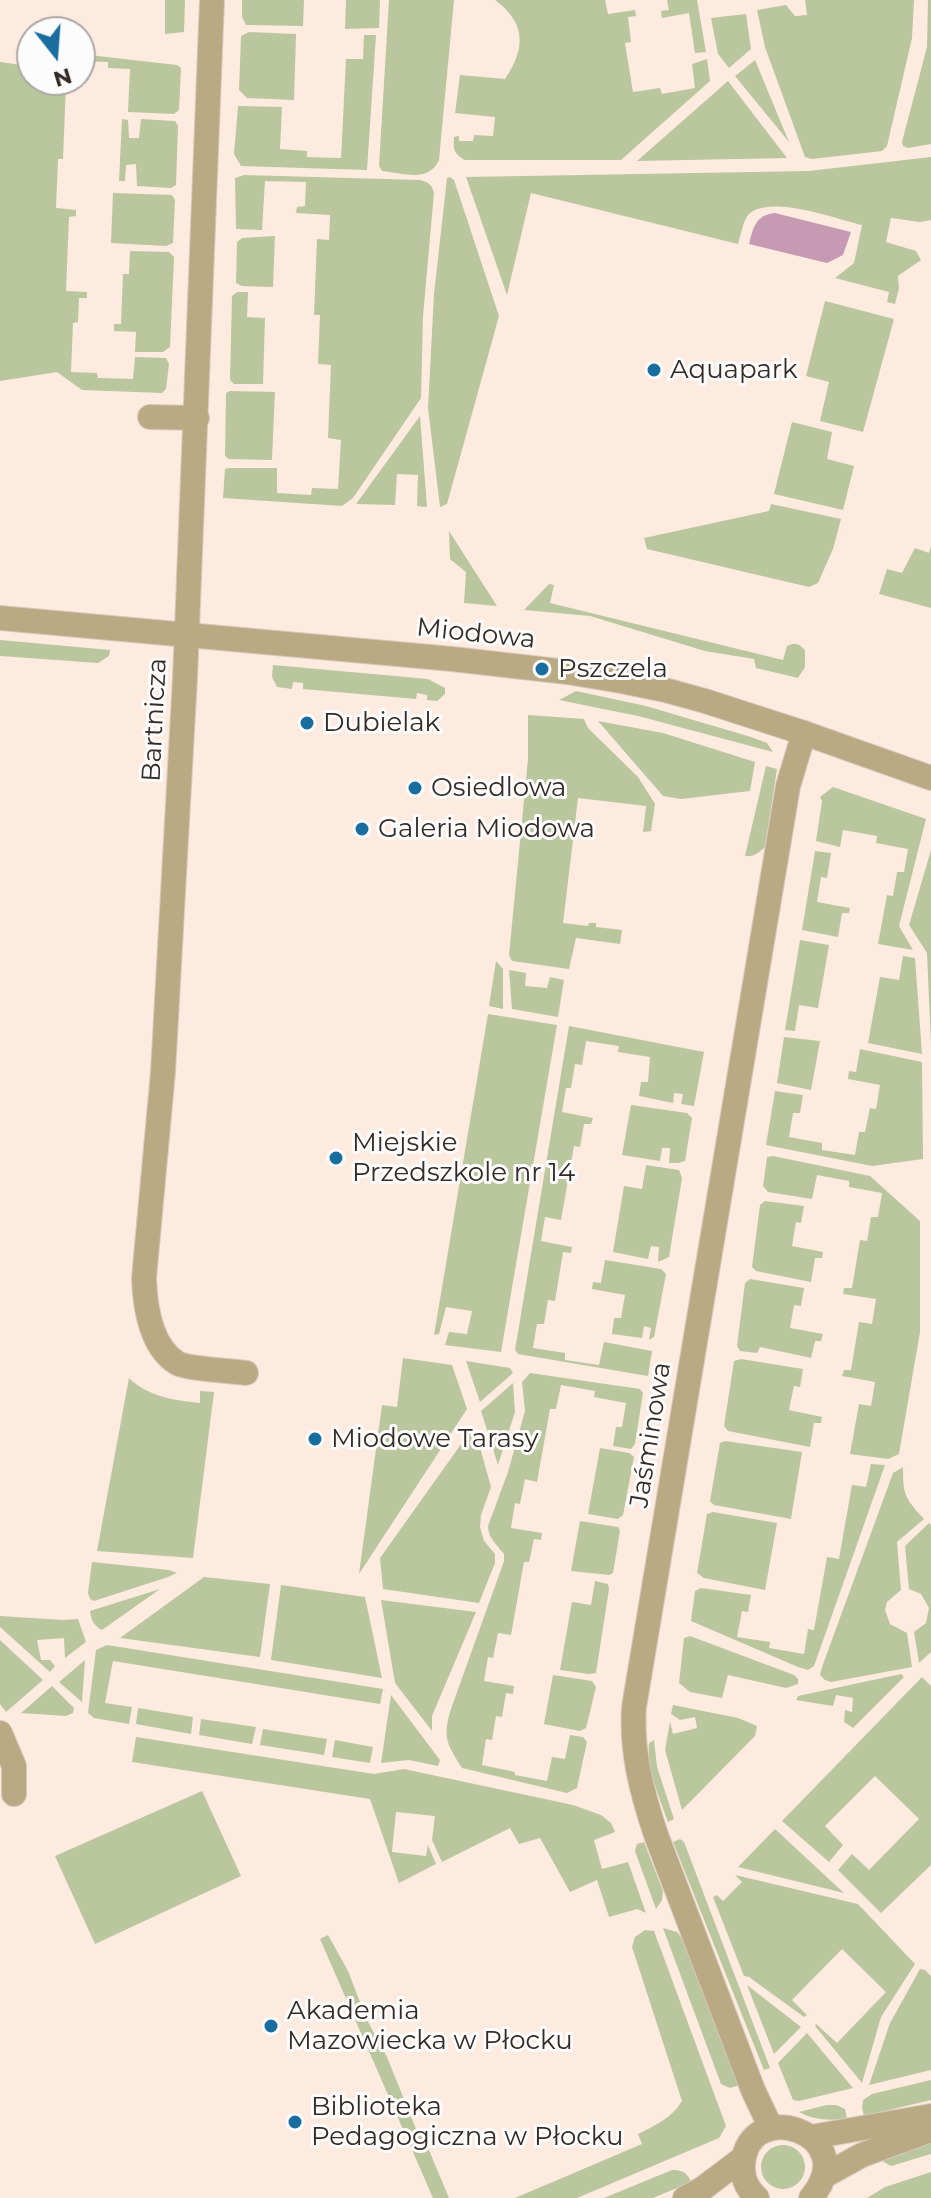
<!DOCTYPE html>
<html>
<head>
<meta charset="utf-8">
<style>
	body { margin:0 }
	#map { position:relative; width:931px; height:2198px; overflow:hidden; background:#feebdf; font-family:Montserrat,sans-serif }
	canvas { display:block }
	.north { position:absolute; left:16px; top:16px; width:80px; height:80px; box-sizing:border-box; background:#fcfcfc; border:2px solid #aca8a6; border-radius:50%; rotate:163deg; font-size:22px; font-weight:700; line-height:32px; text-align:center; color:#342b26 }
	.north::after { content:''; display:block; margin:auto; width:28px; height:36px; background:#196e9f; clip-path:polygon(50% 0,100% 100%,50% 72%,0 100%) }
</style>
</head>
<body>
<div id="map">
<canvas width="931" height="2198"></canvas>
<div class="north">N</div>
</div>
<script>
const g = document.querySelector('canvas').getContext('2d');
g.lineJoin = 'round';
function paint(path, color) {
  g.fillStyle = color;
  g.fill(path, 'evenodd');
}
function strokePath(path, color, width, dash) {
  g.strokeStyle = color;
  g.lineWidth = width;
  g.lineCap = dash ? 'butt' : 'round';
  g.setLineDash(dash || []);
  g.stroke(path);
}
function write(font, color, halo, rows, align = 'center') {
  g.font = font + ' Montserrat,sans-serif';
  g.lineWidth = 6;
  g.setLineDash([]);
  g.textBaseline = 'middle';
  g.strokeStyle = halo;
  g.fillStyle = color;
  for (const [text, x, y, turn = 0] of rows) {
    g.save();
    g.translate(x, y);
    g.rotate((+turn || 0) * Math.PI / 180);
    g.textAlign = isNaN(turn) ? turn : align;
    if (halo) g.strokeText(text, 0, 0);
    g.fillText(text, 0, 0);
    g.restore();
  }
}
paint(new Path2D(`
	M165,0H185L184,32L165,34Z
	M242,0H304L303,26L246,25L242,17Z
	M346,0H380L379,28L345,29Z
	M389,0H454L439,160C429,183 403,173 382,171L379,166Z
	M495,0H605L608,14L635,10L636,16L628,17L631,42L625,43L633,92L660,88L662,94L695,88L692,64L707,59L710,81L621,160H465C454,154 453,149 454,137L459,136V141H473L474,135L493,136L495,117L455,113L460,75L505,79C526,48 526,23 495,0Z
	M667,0H697L706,52L695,53L689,13L662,18L661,11L669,10Z
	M805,0H914L912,38L887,146L882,151L812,159L805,157L765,47L757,10L786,5L795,16L807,15Z
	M928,0H931V144L908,148L903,146L902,142L927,47Z
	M746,14L751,49L729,68L718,54L711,18Z
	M249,32L296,34L294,100L247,98L239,90L241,36Z
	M364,35H376L367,170L241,166L234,154L238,106L282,107L280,149L307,151V157L341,158L346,59H363Z
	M31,49L32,80H73L72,85H66L63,159H58L56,208L76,210V216L69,217L66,291L87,292V298H79L78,322L73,323L71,372L97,373L98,378L133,379L135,357L166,358L169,364L166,389L162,393L82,390L57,372L0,381V62L29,66Z
	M80,54L177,65L181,68L179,110L174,114L128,112L130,69L108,68V62L80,61Z
	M755,60L789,142L735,76Z
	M728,81L787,158L637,161Z
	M122,119L128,120L129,138H139L141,119L175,121L178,126L176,185L171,188L137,186L136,164L126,165L125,181H119Z
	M931,157V220L920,222L891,218L886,242L916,251L921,260L898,276L899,288L895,304L887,302L889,292L835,278L854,263L862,225C837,219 770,194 749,214C743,220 741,235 738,244L531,193L507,295L466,177L809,171Z
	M244,175L420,180C428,182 432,184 434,193L423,316L421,398L353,498L342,506L223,498L225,469L229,468H277V493L311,495L312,488L338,489L341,440L328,438L331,365L318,364L320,315H314L317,239L329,240L330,215L296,213L297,207L305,206L306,182L265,181L262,230L236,229L235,178Z
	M450,177L454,180L499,316L447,504L440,507L428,408L434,294L447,178Z
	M113,193L172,195L175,200L173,243L166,246L111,243Z
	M275,236L273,287L242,286L236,283L237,242L242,238Z
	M130,251L169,252L174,257L170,347L163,352H135L136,332L114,331V324H121L123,274H129Z
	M237,292H248L247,317L265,318L263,384H234L230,380L232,296Z
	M825,301L894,319L863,432L820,421L829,382L806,376Z
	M230,391L275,392L272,460L229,459L225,456L226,393Z
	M420,416L427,507L417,506L418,475L397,474L395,505L356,504Z
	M792,422L832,432L827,459L854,466L843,510L774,494Z
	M771,504L841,519L833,549L818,583L809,587L647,549L644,538L769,511Z
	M449,531L497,606L464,603L466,572L450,559Z
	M931,546V608L879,594L887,569L902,573L915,548L929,553Z
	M549,584L554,585L550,603L783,660L787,646C795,642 798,643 805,650V667L798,678L756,668L754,659L705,651L590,616L524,610Z
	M0,640L110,650L109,656L98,663L0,656Z
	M273,665L428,679L445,688V694L437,701L427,700V695L417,693L416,699L303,689V683L293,682L292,689L277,687L272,677Z
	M576,691L646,706L751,737L767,743L773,752L638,716L559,700Z
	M528,715L584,719L588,728L638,777L655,804L651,831L643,832L646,806L578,798L563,923L588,926L589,923H596V927L622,930L620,944L576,938L569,969L512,961L509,955L528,759Z
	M598,721L663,733L755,762L750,791L681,799L663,796Z
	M766,766L777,769L765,847C758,853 754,857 745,856Z
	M833,787L926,819L899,926L913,950L878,944L887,895L893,896L897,872H904L908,849L876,843L877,836L843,830L840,847L816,841L822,801L820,797Z
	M931,850V1045L927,953L909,925Z
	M815,851L831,853L827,878L821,877L817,902L850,908L849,913H842L838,937L802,930Z
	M800,940L829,945L818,1008L799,1005L795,1031L785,1030Z
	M903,956L915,958L922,1054L868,1043L880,977L899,980Z
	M496,961L503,969V1009L489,1006Z
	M509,970L526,973L525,986L547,988L550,977L564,980L558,1017L512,1009Z
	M488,1014L557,1025L501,1352L445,1345L449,1332L467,1334L472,1311L446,1307L439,1334L434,1335Z
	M569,1026L704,1052L694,1106L681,1104L683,1094L674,1093L673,1103L639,1096L641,1082H648L650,1057L618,1052L619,1046L586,1041L582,1065L575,1064L571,1088H566L562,1112L593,1118L591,1124H584L580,1147L574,1146L561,1220L545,1217L541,1241L572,1247L571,1253L563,1252L555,1301L548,1300L544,1324H537L533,1348L565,1353V1360L599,1365L604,1342L652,1351L648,1376L518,1354L515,1350Z
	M784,1037L820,1041L811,1090L777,1083Z
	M860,1049L922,1062L923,1159L872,1166L766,1145L775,1091L803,1095L800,1113H793L789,1137L822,1143V1150L855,1155L859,1132H865L870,1108L876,1109L880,1085L848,1079L849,1071L856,1072Z
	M631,1105L687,1113L692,1118L685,1161L678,1163H669L670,1148H662L660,1161L622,1155Z
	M773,1156L870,1176L920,1221V1332L899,1454L888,1459L850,1454L859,1404L871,1406L875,1382L842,1376L844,1370H851L859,1322L872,1324L876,1299L843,1294L844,1288H852L860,1240L867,1241L871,1217H878L882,1193L849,1187V1181L817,1175L812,1199L768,1192L763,1186L767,1157Z
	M646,1165L679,1170L682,1178L669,1257L658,1262L659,1247L651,1246L648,1259L613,1252L624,1186L642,1189Z
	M765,1201L804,1206L801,1223L796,1222L792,1246L823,1252L822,1258H815L811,1282L756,1271L752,1267L760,1205Z
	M605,1260L661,1269L666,1274L654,1337L649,1340L651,1328L644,1326L642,1338L612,1334L614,1318H621L625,1295L592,1289L593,1282L601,1283Z
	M750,1279L804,1288L801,1306L794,1305L790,1328L823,1334L821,1341H815L811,1358L760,1347L757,1353L740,1351L737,1346L745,1283Z
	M403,1358L452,1365L467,1409L359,1574L382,1405L397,1407Z
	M741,1359L803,1369L800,1387L794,1386L789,1410L822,1417L821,1423H814L810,1447L728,1431L724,1426L734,1361Z
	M466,1361L510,1368L513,1373L480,1402Z
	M530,1373L640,1389L643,1393L635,1444L631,1449L613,1446L616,1427H622L626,1403L594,1397L595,1391L561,1385L556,1409H550L537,1482L525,1479L520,1504L515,1503L511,1528L542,1533L541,1540L534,1539L529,1562H524L511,1635L498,1633L493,1658L488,1657L484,1681L514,1686L513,1694L506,1693L502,1717L496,1716L492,1740L486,1739L482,1765L515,1772V1775L547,1781L552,1757L565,1759L570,1735L583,1737L587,1742L577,1788L567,1793L462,1768C447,1744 442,1737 451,1709L504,1561V1554C497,1545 488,1538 488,1526L508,1472L525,1411L522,1382Z
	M129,1378C149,1397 173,1400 200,1403V1391L214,1392L193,1558L97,1551Z
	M513,1383L515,1412L498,1465L481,1411Z
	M474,1426L491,1487L481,1515L480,1527L484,1541L495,1554V1563L479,1603L383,1589L380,1558Z
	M725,1441L802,1452L791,1519L714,1505L710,1501L720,1443Z
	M600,1448L629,1453L634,1457L623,1515L618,1519L588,1514Z
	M871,1464L885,1465L814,1666L808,1670L798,1667L691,1621L695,1591L701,1588L751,1595L748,1612L742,1611L737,1637L770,1642L769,1648L804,1654L808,1629L814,1630L827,1557L839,1559L852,1485L866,1487Z
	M903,1467C903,1496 905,1498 924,1519L897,1542L901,1590L887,1602L885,1610L890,1624L907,1633L912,1667L831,1682L825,1680L820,1675L822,1667L893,1473Z
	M713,1512L777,1523L765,1590L704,1578L697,1573L707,1514Z
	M580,1521L618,1527L620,1531L613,1573L609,1575L571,1571Z
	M929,1523L931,1525V1652L919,1663L914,1632L926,1623L929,1608L921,1594L909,1589L905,1546Z
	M92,1562L169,1570L177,1573L168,1577L94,1601L90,1599L88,1593Z
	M204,1577L270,1584L260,1657L120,1638Z
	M595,1581L608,1584L609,1589L596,1673L589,1674L560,1670L572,1602L591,1605Z
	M281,1585L365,1597L382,1678L271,1660Z
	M160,1589L102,1630C94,1626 91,1620 90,1611Z
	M381,1600L476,1612L432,1716V1731L395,1683Z
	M0,1616L63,1620L78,1619L86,1642L65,1658L64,1638L37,1640L41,1660H50L55,1666L50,1672L0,1627Z
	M690,1636L794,1675L798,1679V1684L786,1688L728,1675L722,1698L690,1692L679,1683L684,1638Z
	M0,1640L43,1680L6,1712L0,1704Z
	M107,1645L383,1689L380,1704L113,1661L105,1703L132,1707L129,1724L94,1718L88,1713L96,1650Z
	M85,1660L82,1702L59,1682Z
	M901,1674L904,1677L853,1728L844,1722L845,1710L852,1712L853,1698L836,1695L833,1706L796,1700L798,1696Z
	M553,1675L592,1681L596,1687L586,1728L580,1731L544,1724Z
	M922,1677L931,1686V1865L881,1913L838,1870L852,1854L869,1870L919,1819L875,1776L825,1826L843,1845L829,1862L782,1821Z
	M52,1686L74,1708L73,1713L66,1716L21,1713Z
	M391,1695L440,1760L438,1766L409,1760L381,1763Z
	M673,1705L738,1718L757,1726L755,1736L682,1810L665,1750L670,1722L673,1734L697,1728L695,1717L680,1720L671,1714Z
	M138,1708L193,1717L191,1734L136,1724Z
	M201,1719L256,1727L252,1744L199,1735Z
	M263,1729L327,1739L324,1755L260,1745Z
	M136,1737L374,1774L404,1769L573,1805L601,1815L611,1823L615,1832L594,1840L602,1869L628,1862L646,1913L637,1909L609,1917L597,1880L570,1892L540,1838L519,1844L510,1828L442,1862L432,1840L435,1816L396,1812L392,1852L426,1856L428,1845L436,1864L399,1883L370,1799L132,1762Z
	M335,1740L373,1747L370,1763L332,1757Z
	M654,1740L657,1767L674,1819L668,1822C660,1798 646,1769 649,1743Z
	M202,1791L241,1876L95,1944L55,1856Z
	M775,1829L844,1893L738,1867Z
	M680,1839L684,1842L770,2068L764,2070L673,1842Z
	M644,1842L663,1891L662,1900L656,1909L635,1851L637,1844Z
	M735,1875L858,1904L915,1964L881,2017L862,2083L815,2026L816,2024L837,2043L886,1992L842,1949L792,2000L807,2015L804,2017L749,1977L744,1976L713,1897L717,1895L723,1901L742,1882Z
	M663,1928L677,1932L684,1941L740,2085L730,2088L721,2084Z
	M645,1930L654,1931L726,2126L719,2138L577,2198H515L642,2144L638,2134C656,2125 672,2118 682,2101L632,1947L635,1937Z
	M328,1935L348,1971L367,2020L387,2057L416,2129L426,2143L449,2198H433L320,1939Z
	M920,1969L925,1970L931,1976V2070L869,2085L890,2023Z
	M747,1985L801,2027L774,2054Z
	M807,2033L853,2088L799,2101L793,2100L778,2063Z
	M931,2080V2100L864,2116L862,2108L863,2100L872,2094Z
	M827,2105H836L845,2109L847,2119C829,2120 815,2121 799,2112Z
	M931,2143V2154L891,2166L880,2160Z
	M761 2167a22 22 0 1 1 44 0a22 22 0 1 1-44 0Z
	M672,2170C682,2170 687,2172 691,2182L653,2198H604Z
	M931,2172V2198H867L885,2187Z`), '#b9c69e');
paint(new Path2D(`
	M775,213L851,232L843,255L827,263L749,244C753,227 756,215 775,213Z`), '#c69ab3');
const minor = new Path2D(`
	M212,0L185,678L163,1072L144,1278C145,1306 150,1346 177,1363C188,1369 231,1371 246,1373
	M150,417L197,418
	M0,1733L14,1766V1794
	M771,2128L753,2090L656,1835C642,1793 631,1752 634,1707L788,786L804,733`);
const tertiary = new Path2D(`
	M0,618L452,659L567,672L621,681L665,690L705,701L804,733L931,778
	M811,2137L931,2116
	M824,2176L862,2155L931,2130
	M685,2198L702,2189L743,2158
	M757,2198C747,2189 742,2178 743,2165C747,2094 865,2134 811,2198`);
strokePath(minor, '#dac8be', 26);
strokePath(tertiary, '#dac8be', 26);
strokePath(minor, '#baaa84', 24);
strokePath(tertiary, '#baaa84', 24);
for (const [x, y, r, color] of [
	[654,370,8,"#196e9f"],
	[542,669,8,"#196e9f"],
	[307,723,8,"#196e9f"],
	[415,788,8,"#196e9f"],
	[362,829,8,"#196e9f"],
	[336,1158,8,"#196e9f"],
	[315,1439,8,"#196e9f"],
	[271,2026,8,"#196e9f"],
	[295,2122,8,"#196e9f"]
]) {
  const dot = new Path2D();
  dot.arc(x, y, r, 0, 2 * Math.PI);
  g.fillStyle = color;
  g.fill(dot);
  strokePath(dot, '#fcfcfc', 3);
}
write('26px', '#342b26', '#fcfcfc', [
	["Aquapark",670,370],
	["Pszczela",558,669],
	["Dubielak",323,723],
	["Osiedlowa",431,788],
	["Galeria Miodowa",378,829],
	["Miejskie",352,1143],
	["Przedszkole nr 14",352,1173],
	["Miodowe Tarasy",331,1439],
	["Akademia",287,2011],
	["Mazowiecka w Płocku",287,2041],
	["Biblioteka",311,2107],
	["Pedagogiczna w Płocku",311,2137]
], 'left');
write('26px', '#342b26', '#fcfcfc', [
	["Miodowa",476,634,6],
	["Bartnicza",155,720,-87],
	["Jaśminowa",651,1435,-81]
]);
</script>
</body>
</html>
